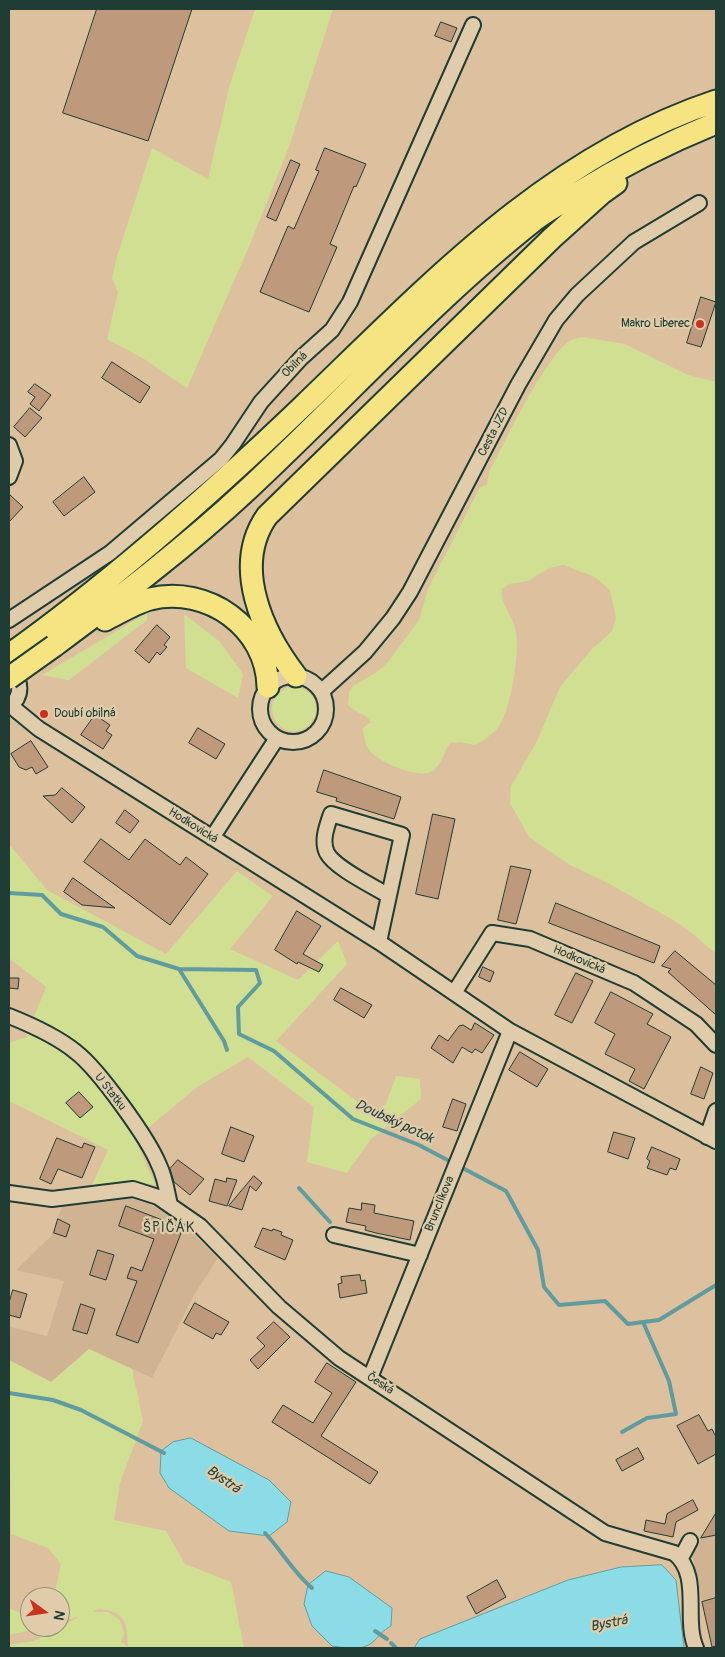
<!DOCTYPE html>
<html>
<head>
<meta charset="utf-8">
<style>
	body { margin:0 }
	#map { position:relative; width:725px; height:1657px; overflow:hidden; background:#ddc19f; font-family:Pangolin,sans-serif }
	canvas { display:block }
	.frame { position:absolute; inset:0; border:10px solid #1f3d34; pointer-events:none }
	.north { position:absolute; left:20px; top:1587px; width:50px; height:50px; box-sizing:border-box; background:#e0ccaa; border:1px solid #93937b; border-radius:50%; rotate:104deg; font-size:14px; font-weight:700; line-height:20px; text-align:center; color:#1f3d34 }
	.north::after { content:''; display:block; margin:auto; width:18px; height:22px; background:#c8321e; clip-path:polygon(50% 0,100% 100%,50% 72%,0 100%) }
</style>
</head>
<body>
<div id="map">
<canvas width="725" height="1657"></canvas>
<div class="frame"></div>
<div class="north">N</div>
</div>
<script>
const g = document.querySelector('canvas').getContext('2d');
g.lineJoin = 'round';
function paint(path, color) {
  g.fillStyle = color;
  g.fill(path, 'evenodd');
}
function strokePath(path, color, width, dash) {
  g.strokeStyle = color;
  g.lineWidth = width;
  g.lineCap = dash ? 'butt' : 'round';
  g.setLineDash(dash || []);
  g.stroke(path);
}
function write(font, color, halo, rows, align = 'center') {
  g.font = font + ' Pangolin,sans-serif';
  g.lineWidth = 4.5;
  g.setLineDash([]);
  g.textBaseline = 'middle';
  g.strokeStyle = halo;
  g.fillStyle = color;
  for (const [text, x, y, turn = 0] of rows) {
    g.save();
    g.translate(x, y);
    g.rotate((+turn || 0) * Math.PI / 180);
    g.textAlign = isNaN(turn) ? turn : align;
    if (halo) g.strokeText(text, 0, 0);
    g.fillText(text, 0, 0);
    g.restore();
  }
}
paint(new Path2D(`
	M127,1197L147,1203L178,1219L218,1258L194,1295L152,1378L89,1349L51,1382L9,1360L10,1327L47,1336L64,1281L16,1270L51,1236L63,1204Z
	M716,1512V1648H712L692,1554Z`), '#d0b392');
paint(new Path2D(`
	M255,9H333L290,144L251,242L187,388L144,359L107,339L118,292L112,278L117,257L152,148L208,179L229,88Z
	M582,337L625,344L688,375L716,382V954L692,933L673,920L608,883L570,865L529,837L510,803L511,786L537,741L560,687L591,650L612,631L616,618L610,590L595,577L563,565L549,568L528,581L509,584L502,589C500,604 512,614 515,628C521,649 511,709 499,726C493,735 484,740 475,745L460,742L450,743C443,753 441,770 427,773C413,776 379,762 370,751C365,745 364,736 363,728L371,722C365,713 355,713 348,705L349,692L353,686L377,672L389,661L419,620L428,589L480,487L487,485L489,472C507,438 540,366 568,342C572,339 577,338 582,337Z
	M147,613V620L69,680L42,675Z
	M184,614L220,642L243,674L238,698L186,668Z
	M272 709a22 22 0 1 1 44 0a22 22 0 1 1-44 0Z
	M9,844L47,890L166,954L237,871L273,896L230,949L298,980L338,941L347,964L276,1041L373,1113L386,1104L396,1076L420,1079L421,1099L371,1139L347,1173L307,1162L314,1107L248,1057L197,1087L135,1139L155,1185L139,1182L92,1185L108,1150L9,1101V1043L26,1037L46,987L9,958Z
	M89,1349L132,1369L143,1421L120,1483L114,1520L166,1531L185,1564L231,1582L244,1648H9V1645L34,1641L80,1616L60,1622V1597H54L61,1564L48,1548L11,1534L9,1360L51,1382ZM98,1609C126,1611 127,1623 128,1647L121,1642L124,1634L120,1620L108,1612H93Z
	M9,1608L25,1615L30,1612V1627H45L9,1635Z`), '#d0df92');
const water = new Path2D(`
	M191,1438L269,1480L291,1502L287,1522L269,1536L229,1531L169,1488L160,1473L161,1451L173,1442Z
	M662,1565L676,1580L684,1648H414L420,1639L568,1580L621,1567Z
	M326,1571L349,1577L392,1608L391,1626C382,1631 380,1635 374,1641C362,1652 346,1648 332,1646L312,1626L304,1604L308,1585Z`);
paint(water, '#8cdce7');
strokePath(water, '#609c9f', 1);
strokePath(new Path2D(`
	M9,893L42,895L61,914L103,927L137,956L179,969L256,970L260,983L238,1007L239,1034L274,1051L353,1119L419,1145L506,1191L538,1250L544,1287L559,1305L605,1301L628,1324L659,1320L716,1285
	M179,969L224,1041L227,1050
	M299,1188L330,1222
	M9,1393L53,1400L81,1410L164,1453
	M622,1432L647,1418L676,1414L669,1381L643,1322
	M265,1533C282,1551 293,1572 312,1588
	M375,1631L387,1639
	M391,1643L396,1648`), '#609c9f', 4);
const building = new Path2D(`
	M97,9H192L148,141L63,113Z
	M441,22L457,28L451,42L435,36Z
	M325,148L366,164L356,187L354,186L330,244L337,247L309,312L260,292L288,226L294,229L319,171L316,170Z
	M291,160L300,164L276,221L267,217Z
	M701,297L716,302L701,347L687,343Z
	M112,362L150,387L140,403L102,378Z
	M35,384L51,395L39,411L30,404L35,397L28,392Z
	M30,408L42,418L25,437L14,427Z
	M84,477L95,492L64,516L53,502Z
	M9,494L23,507L9,522Z
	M157,625L170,637L164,645L167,647L160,655L157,652L149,663L135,651Z
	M95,715L110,725L106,731L112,735L103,749L81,735Z
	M198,728L225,744L216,759L189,743Z
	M31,741L48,767L36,774L32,767L26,770L19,767L11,754Z
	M324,770L401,797L394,819L336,801L337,798L317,792Z
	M62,788L85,807L72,823L43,796L55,795Z
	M125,810L139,821L130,833L116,823Z
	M433,814L455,819L438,899L416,894Z
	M101,839L129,860L145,839L180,865L186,857L208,874L170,925L84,862Z
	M511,866L531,870L516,924L498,920Z
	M73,878L115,908L82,905L64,892Z
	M556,903L660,946L654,963L549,923Z
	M297,911L321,926L303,954L323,965L319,972L298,962L297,964L275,950Z
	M675,951L716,985V1015L668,972L671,969L662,966Z
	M483,967L494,972L490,982L479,977Z
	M576,973L593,981L572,1023L555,1015Z
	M9,978H19L18,989L9,988Z
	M341,988L372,1005L364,1018L334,1000Z
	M611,992L653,1014L647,1024L671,1037L644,1089L629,1081L635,1069L605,1054L615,1034L595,1023Z
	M475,1023L494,1035L482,1053L475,1049L472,1053L462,1047L453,1063L431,1048L439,1035L448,1041L459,1026L463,1025L471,1030Z
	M520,1052L548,1069L537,1087L509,1070Z
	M701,1067L713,1073L704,1099L691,1094Z
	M79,1092L93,1107L80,1118L66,1103Z
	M453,1099L466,1104L457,1131L443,1127Z
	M231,1127L254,1136L244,1162L222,1154Z
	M614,1132L635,1138L628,1159L608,1152Z
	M57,1138L82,1148L84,1143L95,1147L82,1178L58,1169L51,1184L40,1179Z
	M652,1147L680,1159L676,1170L670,1168L667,1175L647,1168L650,1161L647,1159Z
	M178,1160L204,1179L190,1195L174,1182L170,1169Z
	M254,1176L262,1183L256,1191L250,1186L242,1210L229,1206Z
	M227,1178L237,1180L227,1206L209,1201L215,1179L226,1182Z
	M362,1203L375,1205L374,1213L414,1221L410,1240L376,1233L365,1230L366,1226L346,1222L349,1208L361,1210Z
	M126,1206L183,1228L138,1343L116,1335L137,1281L127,1278L131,1267L142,1271L154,1239L119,1226Z
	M58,1219L70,1225L66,1237L54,1233Z
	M263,1228L272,1231L273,1229L282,1232L281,1235L293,1240L285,1260L255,1247Z
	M98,1250L114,1255L106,1280L90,1275Z
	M360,1275L361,1281L365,1280L367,1293L340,1298L338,1284L342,1283L341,1277Z
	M13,1290L27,1294L20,1318L9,1315V1303Z
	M195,1303L229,1322L221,1335L216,1333L213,1339L184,1323Z
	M81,1304L95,1309L87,1334L73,1330Z
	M274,1322L290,1337L258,1369L250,1360L265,1346L257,1338Z
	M327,1363L356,1382L321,1436L378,1472L370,1484L272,1422L283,1405L313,1423L332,1393L315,1382Z
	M699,1415L708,1431L712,1429L716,1437V1454L698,1464L677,1426Z
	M638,1448L644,1459L622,1471L616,1460Z
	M693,1500L698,1510L676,1522L673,1537L644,1531L646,1520L665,1524L667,1514Z
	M716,1513V1535L701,1538Z
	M497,1580L506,1597L476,1614L467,1597Z
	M716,1598V1646L712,1647L702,1602Z`);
paint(building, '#bf997c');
strokePath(building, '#1f3d34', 1);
const minor = new Path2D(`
	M9,445L15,461L9,477
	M9,620L110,553L221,459L233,444L261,402L301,358L332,330L350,302L473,25
	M260 709a33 33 0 1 1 66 0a33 33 0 1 1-66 0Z
	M322,691L365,652L393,618L410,592L518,385L556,320L577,295L634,242L699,203
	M11,706L39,729L379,942L510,1031L716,1141
	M9,707C24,696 21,681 11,667
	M212,838L277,738
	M379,942L402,835L331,814C327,826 321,841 327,853C335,868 373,886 389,896
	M454,993L492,933L530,939L634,983L696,1024L716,1045
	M9,1016C29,1024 59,1038 76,1052C99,1070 148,1138 159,1165C165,1177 167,1192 170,1205
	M707,1137L716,1111
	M9,1193L52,1199L133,1189L158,1197L200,1226L279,1307L339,1358L605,1533L674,1553C702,1575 683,1619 696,1648
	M334,1235L420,1255
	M370,1378L510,1031
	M681,1558L690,1541`);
const highway = new Path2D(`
	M105,620C119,613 135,603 150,599C208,585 267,628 268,687
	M54,646C120,597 186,547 246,491C343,401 432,301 536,219C548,210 563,202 576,194C621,166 667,143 716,123
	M9,655C114,580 210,495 303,406C428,286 547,157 716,101
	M296,676C262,632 232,566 267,516L552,238L602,193L616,183`);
strokePath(minor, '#1f3d34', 18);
strokePath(highway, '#1f3d34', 25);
strokePath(minor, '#e0ccaa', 14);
strokePath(highway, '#f6e381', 21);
const highwayBridge = new Path2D(`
	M9,678L54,646`);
strokePath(highwayBridge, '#1f3d34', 25, []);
strokePath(highwayBridge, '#f6e381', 21);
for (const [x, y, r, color] of [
	[700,324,5,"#c8321e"],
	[44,714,5,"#c8321e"]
]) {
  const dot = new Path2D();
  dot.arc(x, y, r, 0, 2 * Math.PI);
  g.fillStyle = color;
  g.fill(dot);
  strokePath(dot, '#e0ccaa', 2);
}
write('12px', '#1f3d34', '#e0ccaa', [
	["Makro Liberec",690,324],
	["Doubí obilná",54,714,"left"]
], 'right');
write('12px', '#1f3d34', '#e0ccaa', [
	["Obilná",295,365,-45],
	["Cesta JZD",494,432,-63],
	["Hodkovická",193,826,32],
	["Hodkovická",579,960,23],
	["U Statku",110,1092,52],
	["Brunclíkova",440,1204,-68],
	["Česká",380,1384,33]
]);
write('italic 14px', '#24453d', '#e0ccaa', [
	["Doubský potok",394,1122,25],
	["Bystrá",223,1480,35],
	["Bystrá",609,1624,-11]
]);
g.letterSpacing = '1px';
write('14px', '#1f3d34', '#e0ccaa', [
	["ŠPIČÁK",169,1228]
]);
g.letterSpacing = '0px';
</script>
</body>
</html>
